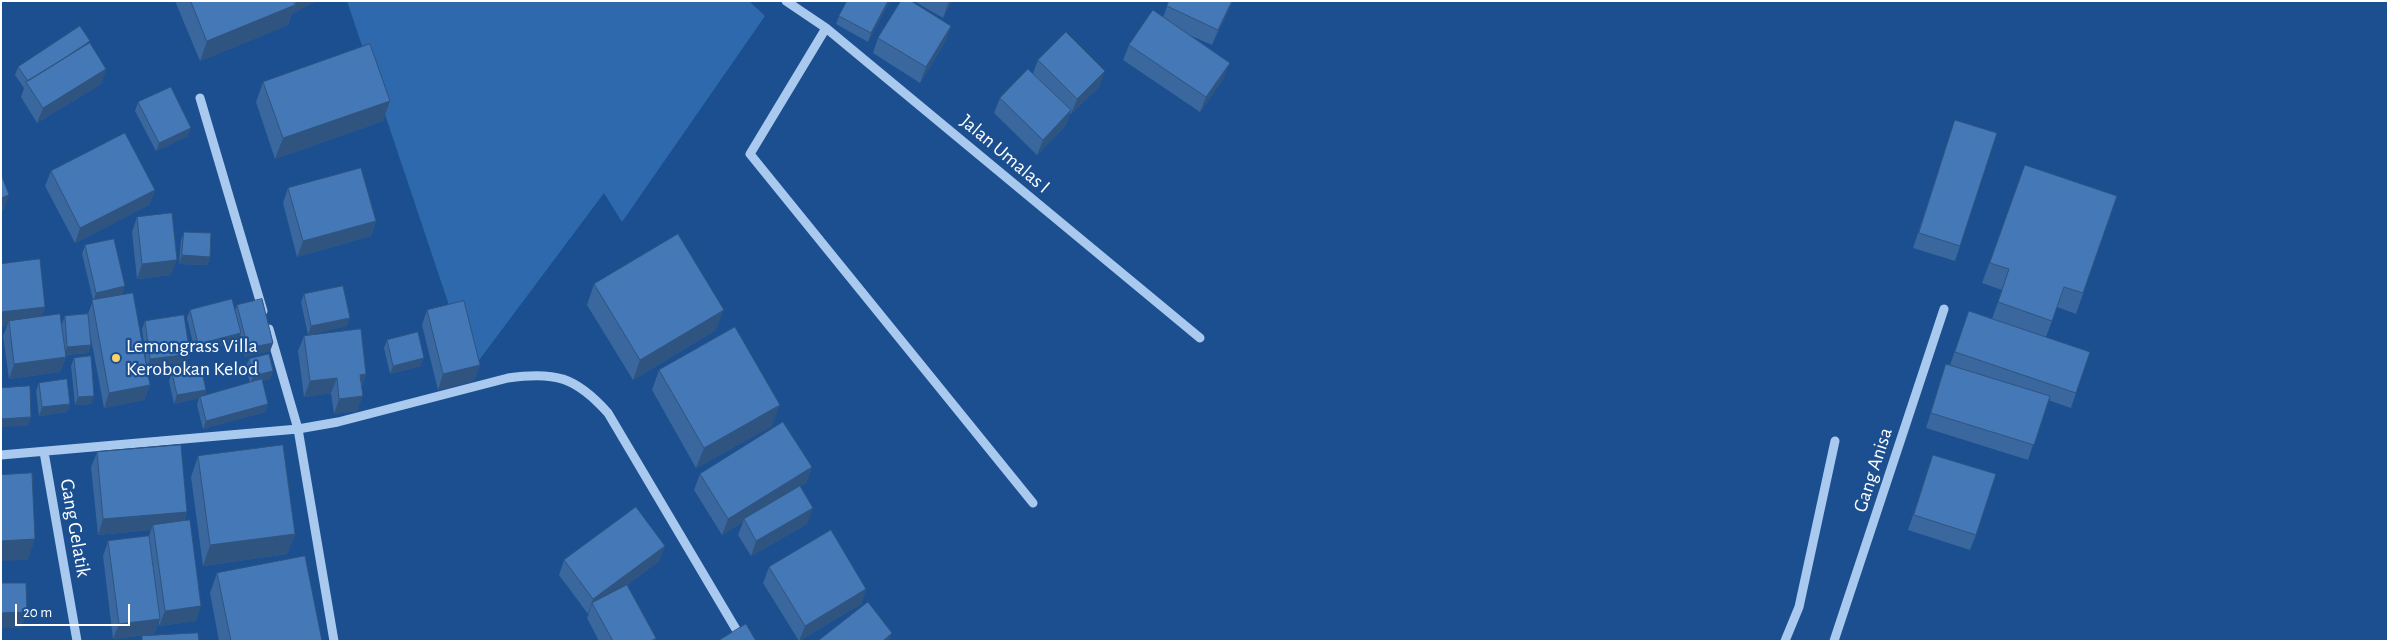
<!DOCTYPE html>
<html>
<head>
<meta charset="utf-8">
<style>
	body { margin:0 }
	#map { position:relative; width:2389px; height:642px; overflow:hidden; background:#1b4f8f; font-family:"Alegreya Sans",sans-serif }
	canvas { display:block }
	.frame { position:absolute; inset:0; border:2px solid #fff; pointer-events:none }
	.scale { position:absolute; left:15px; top:604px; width:115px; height:22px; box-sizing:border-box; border:2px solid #fff; border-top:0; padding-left:6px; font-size:15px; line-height:18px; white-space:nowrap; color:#fff; -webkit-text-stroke:4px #1b4f8f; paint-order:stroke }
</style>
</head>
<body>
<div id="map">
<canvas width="2389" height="642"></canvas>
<div class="frame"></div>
<div class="scale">20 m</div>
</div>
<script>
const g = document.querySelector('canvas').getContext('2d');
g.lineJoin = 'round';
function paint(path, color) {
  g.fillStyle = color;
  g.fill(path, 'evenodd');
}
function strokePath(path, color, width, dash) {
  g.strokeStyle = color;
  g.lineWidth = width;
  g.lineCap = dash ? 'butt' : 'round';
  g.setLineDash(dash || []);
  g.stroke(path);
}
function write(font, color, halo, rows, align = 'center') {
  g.font = font + ' "Alegreya Sans",sans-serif';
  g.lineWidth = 4.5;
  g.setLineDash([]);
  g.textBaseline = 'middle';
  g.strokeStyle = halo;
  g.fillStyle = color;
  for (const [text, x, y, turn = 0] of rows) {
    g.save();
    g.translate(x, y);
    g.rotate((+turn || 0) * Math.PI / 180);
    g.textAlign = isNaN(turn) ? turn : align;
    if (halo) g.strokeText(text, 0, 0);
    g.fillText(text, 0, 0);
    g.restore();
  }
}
paint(new Path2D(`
	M347,1H749L765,16L622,222L604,193L471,371Z`), '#2e69ad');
strokePath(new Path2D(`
	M786,1L826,28L1200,338
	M826,28L750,154L1033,503
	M200,98L263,311
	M269,329L298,429L334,641
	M44,452L77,641
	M1,455L298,429L338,422L508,378C555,371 576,377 608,413L743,641
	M1785,641L1799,607L1835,441
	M1834,641L1944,309`), '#a9c9ee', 9);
paint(new Path2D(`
	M175,1H317L292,13L288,25L200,61Z
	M847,1H889L868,42L836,24L839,16Z
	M914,1H952L943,18Z
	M1169,1H1233L1212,45L1187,34L1224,78L1200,112L1123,60L1129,45L1163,17Z
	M951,26L945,42L920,83L873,53L878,38Z
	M89,43L106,69L101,84L37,123L21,97L24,88L15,75L18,67Z
	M1038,60L1100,86L1071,114L1070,113L1066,125L1037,155L994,113L1000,98L1033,73Z
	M263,82L390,101L383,121L275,159L256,102Z
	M138,102L188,136L156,151L135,111Z
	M1955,120L1960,246L1955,261L1913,248Z
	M2025,165L2117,196L2076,314L2057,307L2046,337L2076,393L2071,408L2048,400L2028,460L1926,428L1946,364L1950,365L1969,311L1992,319L2002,290L1982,283Z
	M51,171L155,190L149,205L75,243L45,186Z
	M288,188L376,221L371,236L297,257L283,203Z
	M137,217L171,275L137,279L132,232Z
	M184,232L210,257L207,265L179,264L181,240Z
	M85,245L122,295L150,385L144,400L104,408L89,328L91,345L88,353L66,355V357L60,372L9,379L3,336L7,326L1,264L45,307L42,316L62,324L65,316L88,314L93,300L82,254Z
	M594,284L716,330L633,380L587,305Z
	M304,294L347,326L308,335L301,302Z
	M237,305L273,343L270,351L245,357L240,336L238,342L195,352L187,318L190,310L235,311Z
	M427,310L480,365L474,381L438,390L422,325Z
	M145,321L190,354L187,362L147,367L142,329Z
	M304,336L366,374L362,387L357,411L334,414L331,393L304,397L298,351Z
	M387,340L421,366L390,374L384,348Z
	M74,358L94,396L91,404L75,405L71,366Z
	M249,359L273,371L270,379L262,381L268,404L265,412L203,429L197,405L199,398L174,404L169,381L172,373L206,390L204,396L250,383L246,367Z
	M659,370L772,426L696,468L652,390Z
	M39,383L70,404L67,412L39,416L36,391Z
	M97,452L187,512L184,521L196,621L159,626V622L154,634L113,639L103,556L108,541L149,536L151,530L98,535L91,467Z
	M1933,455L1976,535L1970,550L1908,530Z
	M198,456L295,534L287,554L203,566L191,477Z
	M812,467L806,483L797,488L807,524L751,556L738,535L743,522L722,535L694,490L700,474Z
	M665,546L659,561L627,585L656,638L655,641H599L587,618L589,614H588L559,575L564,560Z
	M769,567L866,589L861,604L799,641L763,583Z
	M217,573L322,641H219L210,593Z`), '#3a679d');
paint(new Path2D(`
	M297,1H317L292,14Z
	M888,1H889V4L868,42L871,33Z
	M949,1H952L943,18Z
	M1232,1H1233L1212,45L1218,30Z
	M295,5L288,25L200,61L207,41Z
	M951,26L945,42L920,83L926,67Z
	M1230,63L1224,78L1200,112L1206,97Z
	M106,69L101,84L37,123L43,108Z
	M1105,71L1100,86L1071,114L1077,99Z
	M390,101L383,121L275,159L283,138Z
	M1071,110L1066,125L1037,155L1043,140Z
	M191,128L188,136L156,151L159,143Z
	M155,190L149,205L75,243L80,228Z
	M9,195L4,210L1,211V198Z
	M376,221L371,236L297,257L303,241Z
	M182,255L210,257L207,265L179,264Z
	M177,260L171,275L137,279L142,264Z
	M125,286L122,295L93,302L96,293Z
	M45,307L40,323L9,321L7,326L1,327V312Z
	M724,310L716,330L633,380L640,360Z
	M350,318L347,326L308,335L311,326Z
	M241,333L238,342L195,352L198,344Z
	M273,343L270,351L245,357L248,348Z
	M91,345L88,353L64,355L67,347Z
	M190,354L187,362L147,367L150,359Z
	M66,357L60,372L9,379L14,364Z
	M424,358L421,366L390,374L393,366Z
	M480,365L474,381L438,390L443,374Z
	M273,371L270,379L250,385L253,376Z
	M366,374L361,390L360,375Z
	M337,378L331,393L304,397L310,381Z
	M150,385L144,400L104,408L109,393Z
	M206,390L203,398L200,397L199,398L174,404L177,395Z
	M94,396L91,404L75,405L78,397Z
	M363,396L357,411L334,414L339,399Z
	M70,404L67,412L39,416L42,407Z
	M268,404L265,412L203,429L206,421Z
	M780,405L772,426L696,468L704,448Z
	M31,417L28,426L1,427V419Z
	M812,467L806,483L745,521L744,519L743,522L722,535L728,519Z
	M813,508L807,524L751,556L756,541Z
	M187,512L181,528L153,525L151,530L98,535L103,519Z
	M295,534L287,554L203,566L210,545Z
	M35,539L28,560L1,561V541Z
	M665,546L659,561L596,608L592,603L589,614H588L593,599Z
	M866,589L861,604L799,641L805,626Z
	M201,606L196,621L159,626L165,611Z
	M27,612L21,628H1V613Z
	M160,619L154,634L113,639L119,624Z
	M892,633L889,641H883Z`), '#305480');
const building = new Path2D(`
	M191,1H294L295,5L207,41Z
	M847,1H888L871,33L839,16Z
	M901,1H911L951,26L926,67L878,38Z
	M1169,1H1232L1218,30L1167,6Z
	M1153,10L1230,63L1206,97L1129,45Z
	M80,26L90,41L57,63L28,81L18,67Z
	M1066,32L1105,71L1077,99L1038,60Z
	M90,43L106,69L43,108L26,82Z
	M370,44L390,101L283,138L263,82Z
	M1028,69L1071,110L1043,140L1000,98Z
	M171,87L191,128L159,143L138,102Z
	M1955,120L1997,133L1960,246L1919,233Z
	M125,133L155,190L80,228L51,171Z
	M2025,165L2117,196L2083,293L2064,287L2052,321L1998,302L2009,269L1990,263Z
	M361,168L376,221L303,241L288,188Z
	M1,174L9,195L1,198Z
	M172,213L177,260L142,264L137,217Z
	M184,232L211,233L210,257L182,255Z
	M678,234L724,310L640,360L594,284Z
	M114,239L125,286L96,293L85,245Z
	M40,259L45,307L1,312V264Z
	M343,286L350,318L311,326L304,294Z
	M133,293L150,385L109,393L92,300Z
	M232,299L241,333L198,344L190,310Z
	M262,299L273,343L248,348L237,305Z
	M464,301L480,365L443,374L427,310Z
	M1969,311L2090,352L2076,393L1955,352Z
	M60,314L66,357L14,364L9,321Z
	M88,314L91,345L67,347L65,316Z
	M184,315L190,354L150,359L145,321Z
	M735,327L780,405L704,448L659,370Z
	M361,329L366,374L360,375L363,396L339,399L337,378L310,381L304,336Z
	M418,332L424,358L393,366L387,340Z
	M269,354L273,371L253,376L249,359Z
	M91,356L94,396L78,397L74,358Z
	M1946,364L2050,396L2034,445L1931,413Z
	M201,367L206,390L177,395L172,373Z
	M67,379L70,404L42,407L39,383Z
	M262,379L268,404L206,421L200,397Z
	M30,386L31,417L1,419V388Z
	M783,422L812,467L728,519L700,474Z
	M181,445L187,512L103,519L97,452Z
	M283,445L295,534L210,545L198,456Z
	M1933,455L1996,474L1976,535L1914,515Z
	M32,473L35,539L1,541V475Z
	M800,486L813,508L756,541L744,519Z
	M636,507L665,546L593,599L564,560Z
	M190,520L201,606L165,611L153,525Z
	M831,530L866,589L805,626L769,567Z
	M149,536L160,619L119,624L108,541Z
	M305,556L322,641H231L217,573Z
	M1,583H26L27,612L1,613Z
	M627,585L656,638L651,641H613L592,603Z
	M868,602L892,633L883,641H818Z
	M746,624L756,641H718Z
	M198,633L199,641H142V636Z`);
paint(building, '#4478b7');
strokePath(building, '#305480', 1);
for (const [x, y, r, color] of [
	[116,358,5,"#ffd166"]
]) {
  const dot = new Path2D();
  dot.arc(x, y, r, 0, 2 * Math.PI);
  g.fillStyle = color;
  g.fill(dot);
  strokePath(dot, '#1b4f8f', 2);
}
write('20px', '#fff', '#1b4f8f', [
	["Jalan Umalas I",1005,154,40],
	["Gang Anisa",1873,470,-72],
	["Gang Gelatik",75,528,80]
]);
write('20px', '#fff', '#1b4f8f', [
	["Lemongrass Villa",126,346],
	["Kerobokan Kelod",126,369]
], 'left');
</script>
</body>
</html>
